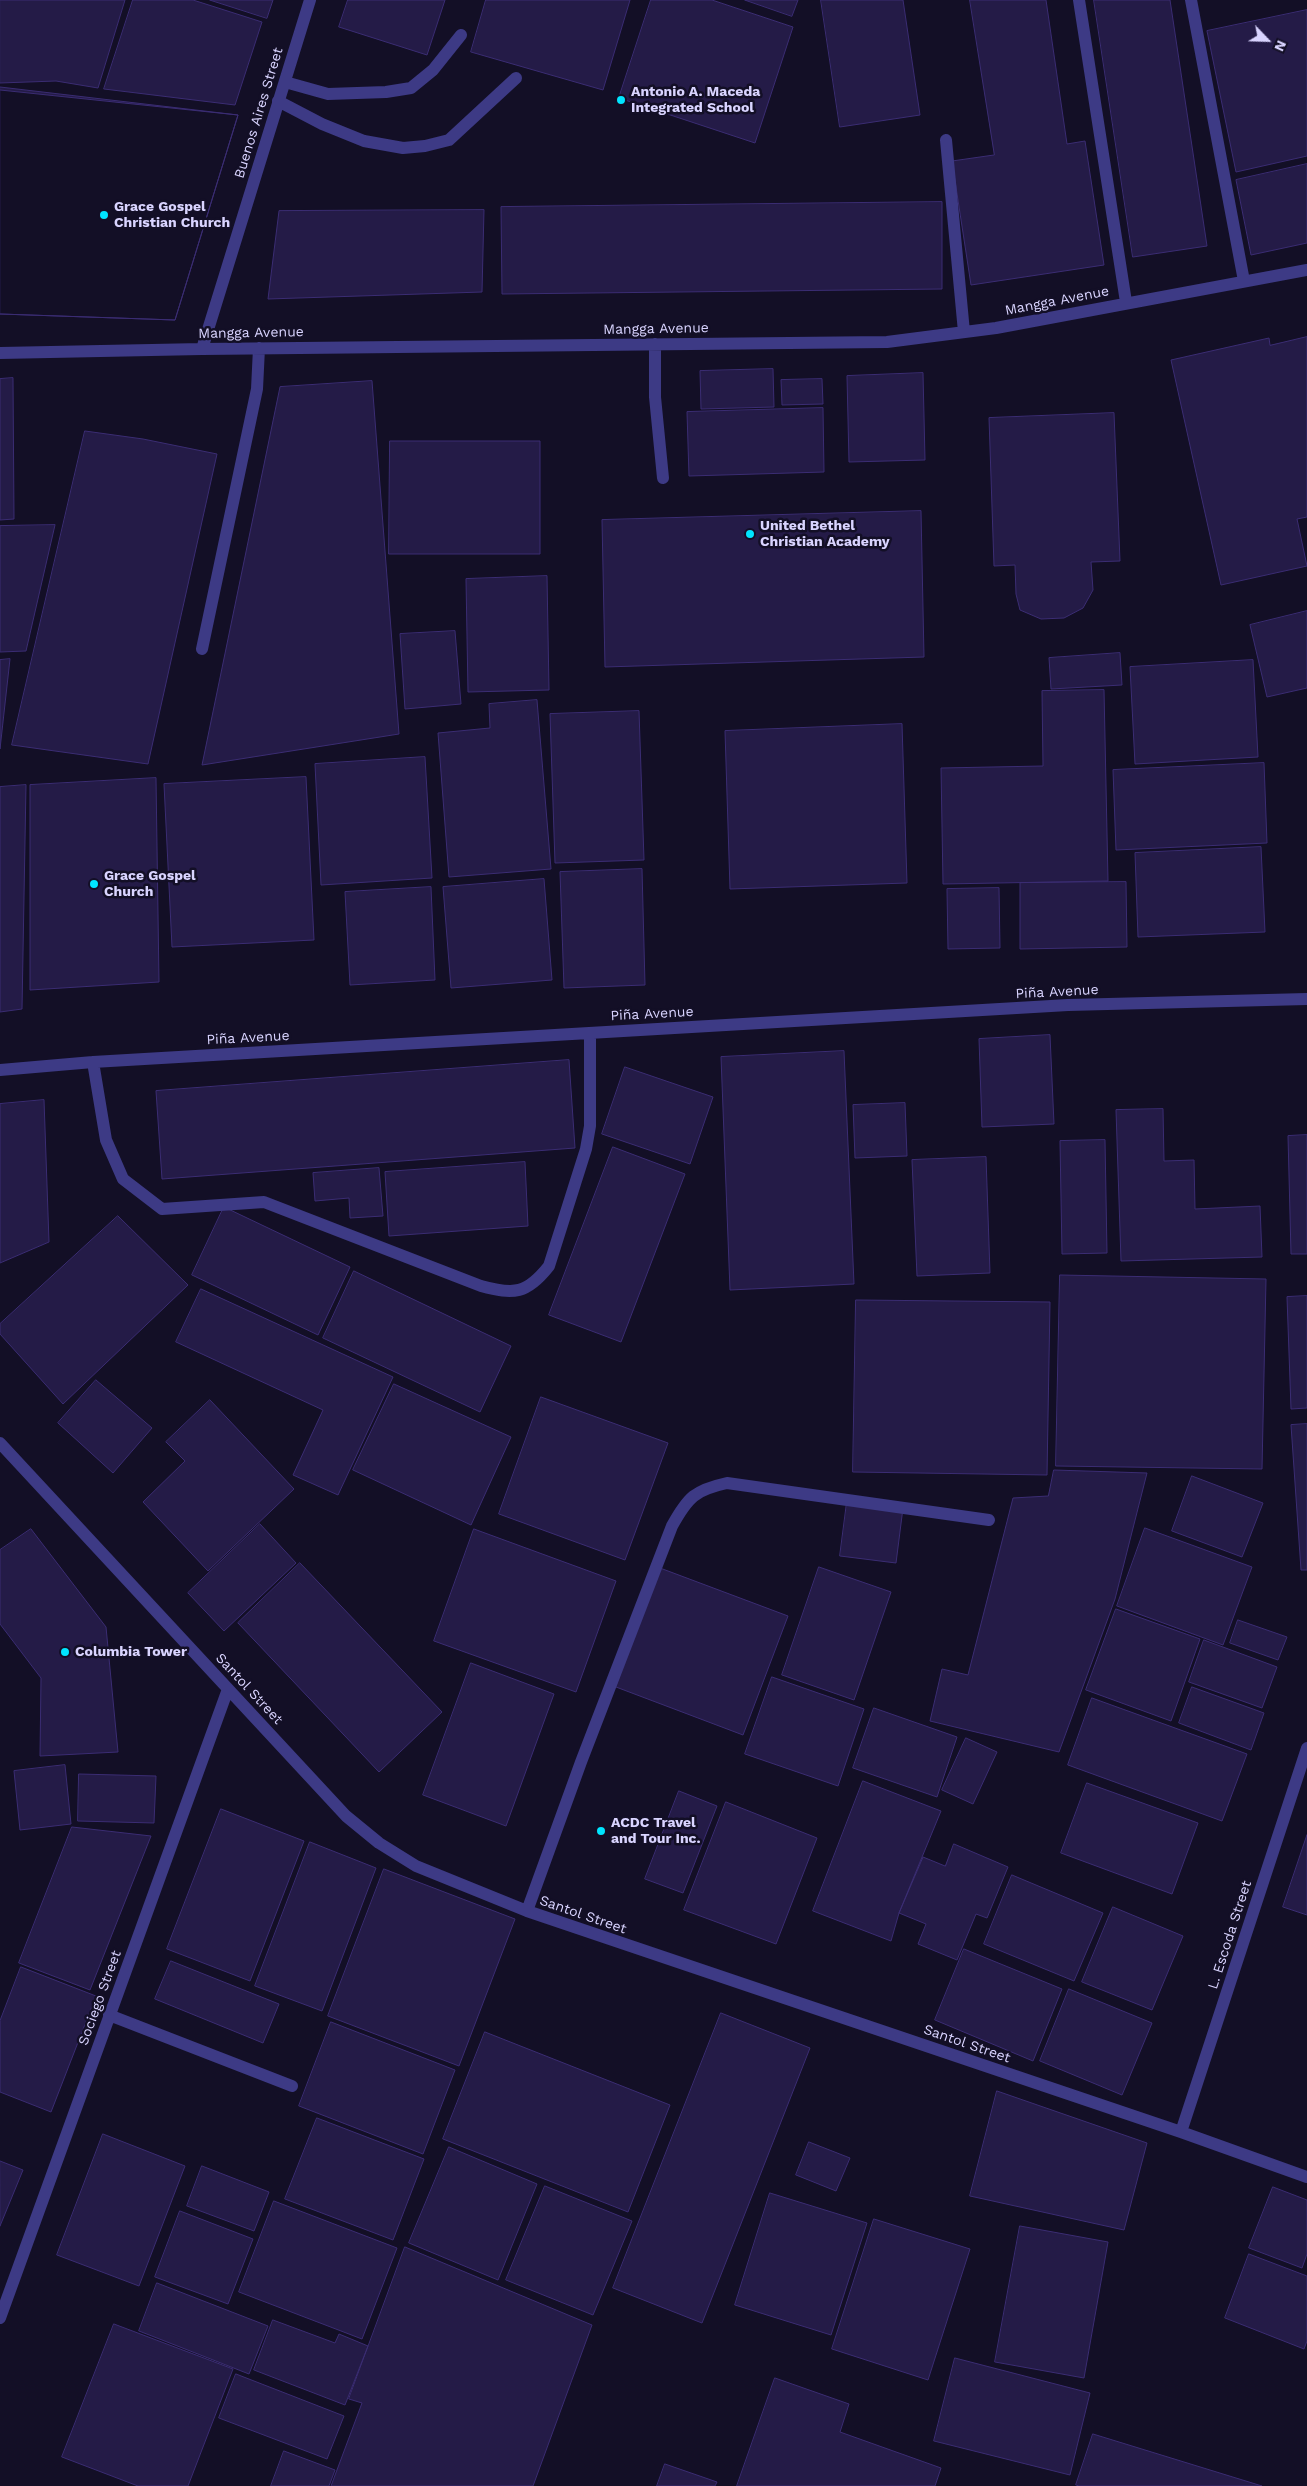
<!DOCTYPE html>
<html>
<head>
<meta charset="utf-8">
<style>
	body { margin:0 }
	#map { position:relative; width:1307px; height:2486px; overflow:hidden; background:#130f26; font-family:"Work Sans",sans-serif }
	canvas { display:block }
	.north { position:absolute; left:1242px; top:15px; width:50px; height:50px; -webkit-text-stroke:4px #130f26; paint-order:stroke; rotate:114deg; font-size:14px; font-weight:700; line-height:20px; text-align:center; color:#d9d4ff }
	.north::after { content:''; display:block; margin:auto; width:18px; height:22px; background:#d9d4ff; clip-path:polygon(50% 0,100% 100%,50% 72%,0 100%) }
</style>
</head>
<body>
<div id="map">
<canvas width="1307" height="2486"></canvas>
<div class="north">N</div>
</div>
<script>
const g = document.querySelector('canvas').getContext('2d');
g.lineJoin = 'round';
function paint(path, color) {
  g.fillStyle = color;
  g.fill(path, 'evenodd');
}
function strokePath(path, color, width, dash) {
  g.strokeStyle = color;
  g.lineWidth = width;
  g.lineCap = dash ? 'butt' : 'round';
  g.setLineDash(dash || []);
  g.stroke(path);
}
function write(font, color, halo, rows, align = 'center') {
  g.font = font + ' "Work Sans",sans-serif';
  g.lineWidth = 5;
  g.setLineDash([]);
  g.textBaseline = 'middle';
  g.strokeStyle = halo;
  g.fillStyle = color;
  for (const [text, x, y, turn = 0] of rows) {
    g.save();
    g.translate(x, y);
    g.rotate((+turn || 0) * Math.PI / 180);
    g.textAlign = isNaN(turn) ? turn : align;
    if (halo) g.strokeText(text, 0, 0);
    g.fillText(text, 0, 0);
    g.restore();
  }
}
const building = new Path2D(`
	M0,0H125L98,88L56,81L0,83Z
	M133,0H193L262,22L235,105L104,89Z
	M210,0H273L267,18Z
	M348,0H445L427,55L339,27Z
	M486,0H630L603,90L471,52Z
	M651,0H712L793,27L755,143L619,98Z
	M745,0H798L792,16Z
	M821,0H903L920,115L840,127Z
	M970,0H1046L1067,144L1085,141L1104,265L971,285L952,161L994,155Z
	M1094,0H1170L1207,246L1133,257Z
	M1307,10V156L1236,172L1207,31Z
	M0,87L238,115L175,320L0,314Z
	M0,90L238,115L175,320L0,314Z
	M1307,164V243L1251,255L1236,180Z
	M942,202V289L502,294L501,207Z
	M484,210L482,292L268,299L279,211Z
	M1307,337V517L1297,519L1307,566L1221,585L1171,360L1269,338L1270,345Z
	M773,369L774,407L701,409L700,371Z
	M923,373L925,460L849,462L847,376Z
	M13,378L14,519L0,520V379Z
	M822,379L823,404L782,405L781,380Z
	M372,381L399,734L202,765L280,387Z
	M823,408L824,472L689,476L687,412Z
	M1114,413L1120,561L1091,562L1093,590L1083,608L1064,618L1041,619L1020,610L1016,594L1015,565L994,566L989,418Z
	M85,431L143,439L217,454L148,764L12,745Z
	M390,441H540V554H389Z
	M921,511L924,657L605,667L602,520Z
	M55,525L26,651L0,652V526Z
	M547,576L549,690L468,692L466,579Z
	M1307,611V688L1267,697L1250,625Z
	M455,631L461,704L405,709L400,634Z
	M1120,653L1122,685L1051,689L1049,658Z
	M10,659L0,749V660Z
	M1253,660L1258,757L1135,764L1130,667Z
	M1104,690L1108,881L943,884L941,768L1043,766L1042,691Z
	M537,700L551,869L449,877L438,733L490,728L489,704Z
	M639,711L644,860L555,863L550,714Z
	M902,724L907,883L730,889L725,731Z
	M425,757L432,878L321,885L315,764Z
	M1264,763L1267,843L1116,850L1113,770Z
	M306,777L314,940L172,947L164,784Z
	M156,778L159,982L30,990V785Z
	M26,785L22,1009L0,1012V787Z
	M1261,847L1265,932L1138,937L1135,853Z
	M642,869L645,985L564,988L560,872Z
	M544,879L552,980L451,988L443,887Z
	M1126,882L1127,947L1020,949V883Z
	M431,887L435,980L350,985L345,892Z
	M999,888L1000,948L948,949L947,889Z
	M1050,1035L1054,1124L982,1127L979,1039Z
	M844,1051L854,1284L730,1290L721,1057Z
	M569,1060L575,1148L162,1179L156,1091Z
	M625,1067L713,1097L690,1164L602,1134Z
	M44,1100L49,1242L0,1263V1104Z
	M905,1103L907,1156L855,1158L853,1105Z
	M1163,1109L1164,1161L1194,1160L1195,1209L1260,1206L1262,1257L1121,1261L1116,1110Z
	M1307,1135V1254H1291L1288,1136Z
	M1105,1140L1107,1253L1062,1254L1060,1141Z
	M613,1147L685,1174L621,1342L549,1315Z
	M986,1157L990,1273L917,1276L912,1160Z
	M525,1162L528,1226L389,1236L385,1172Z
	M379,1168L383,1216L350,1218L349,1198L315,1201L313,1173Z
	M224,1207L350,1267L318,1335L192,1275Z
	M118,1216L188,1285L63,1404L0,1334V1324Z
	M354,1271L511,1346L480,1412L323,1338Z
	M1060,1275L1266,1279L1262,1469L1056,1466Z
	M201,1289L393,1377L338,1495L293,1475L323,1410L176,1342Z
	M1307,1296V1408L1291,1409L1287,1297Z
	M856,1300L1050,1302L1047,1475L853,1472Z
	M96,1380L152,1428L113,1473L58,1423Z
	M394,1384L511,1437L471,1525L353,1470Z
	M541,1397L668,1443L625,1560L499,1514Z
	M210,1400L294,1489L208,1571L143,1502L185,1461L166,1442Z
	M1307,1424V1570H1301L1291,1425Z
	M1054,1470L1147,1473L1115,1599L1059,1752L930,1721L942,1669L968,1675L1013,1498L1048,1496Z
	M1192,1476L1263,1503L1242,1557L1172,1531Z
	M847,1502L903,1508L896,1563L840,1556Z
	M260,1524L296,1563L224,1631L188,1593Z
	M1145,1528L1252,1567L1223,1645L1117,1606Z
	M31,1529L106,1627L118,1752L40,1756L41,1678L0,1624V1550Z
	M474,1529L616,1581L576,1692L434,1641Z
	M300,1563L442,1712L379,1772L238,1623Z
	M819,1567L891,1592L854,1700L782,1675Z
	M660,1568L788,1616L743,1735L616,1687Z
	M1116,1609L1200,1639L1171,1721L1086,1690Z
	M1238,1620L1287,1637L1278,1660L1230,1643Z
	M1204,1640L1277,1667L1262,1708L1189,1682Z
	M471,1663L554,1694L506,1826L423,1795Z
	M772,1677L864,1709L838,1786L745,1754Z
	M1192,1687L1264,1713L1251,1750L1179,1723Z
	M1092,1698L1247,1754L1222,1821L1068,1765Z
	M874,1708L957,1737L937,1797L853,1768Z
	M966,1738L997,1752L973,1804L942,1790Z
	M65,1765L71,1824L20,1830L14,1771Z
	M79,1774L156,1776L154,1823L78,1821Z
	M863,1781L941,1811L899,1913L891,1941L813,1911Z
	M1087,1783L1198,1823L1172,1894L1061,1853Z
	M679,1791L717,1806L683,1893L645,1879Z
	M726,1802L817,1838L776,1944L684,1910Z
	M221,1809L304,1841L250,1981L167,1949Z
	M72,1827L151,1836L90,1990L19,1963Z
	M1307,1835V1915L1283,1907Z
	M310,1842L376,1868L322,2011L255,1986Z
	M954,1844L1008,1867L987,1918L976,1914L957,1960L918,1944L926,1924L899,1913L923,1857L945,1866Z
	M384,1869L515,1919L459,2066L328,2016Z
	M1012,1875L1103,1913L1074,1981L984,1944Z
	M1113,1907L1183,1936L1152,2010L1082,1982Z
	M964,1949L1062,1989L1033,2061L935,2020Z
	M171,1961L279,2004L263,2043L155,1999Z
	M21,1967L96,1996L51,2112L0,2092V2021Z
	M1069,1989L1152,2023L1122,2095L1040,2061Z
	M721,2013L810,2048L702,2323L613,2288Z
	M331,2022L455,2070L423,2154L299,2106Z
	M485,2032L670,2105L628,2212L443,2139Z
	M997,2091L1147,2143L1124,2230L970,2196Z
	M317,2118L424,2159L393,2240L285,2199Z
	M103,2134L185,2166L139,2286L57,2255Z
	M809,2142L850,2158L836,2191L796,2175Z
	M449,2147L537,2184L498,2280L409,2243Z
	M0,2161L23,2170L0,2226Z
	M202,2166L269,2192L254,2231L187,2206Z
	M545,2186L632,2221L593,2315L506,2280Z
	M1273,2187L1307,2200V2254L1302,2268L1249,2248Z
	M770,2193L867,2223L831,2335L735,2305Z
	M274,2201L397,2248L362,2339L239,2292Z
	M180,2211L253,2239L228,2304L155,2277Z
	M874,2219L970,2249L928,2380L832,2349Z
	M1020,2226L1108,2242L1084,2378L995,2362Z
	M405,2247L592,2325L533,2486H331L362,2403L349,2399Z
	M1249,2254L1307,2276V2341L1304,2349L1225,2318Z
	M157,2283L268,2326L249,2374L139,2331Z
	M273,2320L335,2343L339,2334L368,2346L345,2405L254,2370Z
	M114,2324L233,2369L188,2486H138L62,2457Z
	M955,2358L1090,2393L1070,2475L934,2441Z
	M236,2374L344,2416L327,2459L219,2418Z
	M775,2378L849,2404L840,2432L941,2468L935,2486H737Z
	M1093,2434L1262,2486H1079L1076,2485Z
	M284,2451L335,2470L329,2486H271Z
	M665,2464L717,2482L715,2486H657Z`);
paint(building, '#241b47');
strokePath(building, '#3b2d73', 1);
strokePath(new Path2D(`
	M1079,0L1126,302
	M1191,0L1244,281
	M285,82L328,94L386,92L411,88L433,70L461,35
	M278,101L322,124L364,141L403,148L425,146L449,140L516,78
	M946,140L964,332
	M655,344V397L663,478
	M202,349L310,0
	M0,353L202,349L887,342L996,328L1307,270
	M202,649L257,389L259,348
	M93,1062L106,1140L123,1179L162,1209L264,1202L481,1286C514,1295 527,1294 549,1266L586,1149L590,1126V1033
	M0,1070L93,1062L1068,1005L1307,999
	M0,1443L346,1816L379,1843L416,1866L527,1911L1181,2132L1307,2177
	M527,1911L581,1762L672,1526C688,1497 695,1490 727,1483L989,1520
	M109,2015L292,2086
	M1181,2132L1307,1748
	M0,2318L228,1689`), '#3d3a85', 12);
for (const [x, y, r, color] of [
	[621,100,5,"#00e5ff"],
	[104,215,5,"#00e5ff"],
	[750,534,5,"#00e5ff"],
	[94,884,5,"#00e5ff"],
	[65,1652,5,"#00e5ff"],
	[601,1831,5,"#00e5ff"]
]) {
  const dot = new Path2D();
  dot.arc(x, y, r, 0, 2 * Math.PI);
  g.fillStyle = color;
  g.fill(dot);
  strokePath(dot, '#130f26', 2);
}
write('bold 14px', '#d9d4ff', '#130f26', [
	["Antonio A. Maceda",631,92],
	["Integrated School",631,108],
	["Grace Gospel",114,207],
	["Christian Church",114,223],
	["United Bethel",760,526],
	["Christian Academy",760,542],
	["Grace Gospel",104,876],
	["Church",104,892],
	["Columbia Tower",75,1652],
	["ACDC Travel",611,1823],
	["and Tour Inc.",611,1839]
], 'left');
write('14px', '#d9d4ff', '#130f26', [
	["Buenos Aires Street",259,113,-73],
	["Mangga Avenue",1057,301,-11],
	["Mangga Avenue",656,329,-1],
	["Mangga Avenue",251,333,-1],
	["Piña Avenue",1057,992,-3],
	["Piña Avenue",652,1014,-3],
	["Piña Avenue",248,1038,-3],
	["Santol Street",249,1689,47],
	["Santol Street",583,1915,19],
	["L. Escoda Street",1230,1935,-72],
	["Sociego Street",100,1998,-70],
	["Santol Street",967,2044,19]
]);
</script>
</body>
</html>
